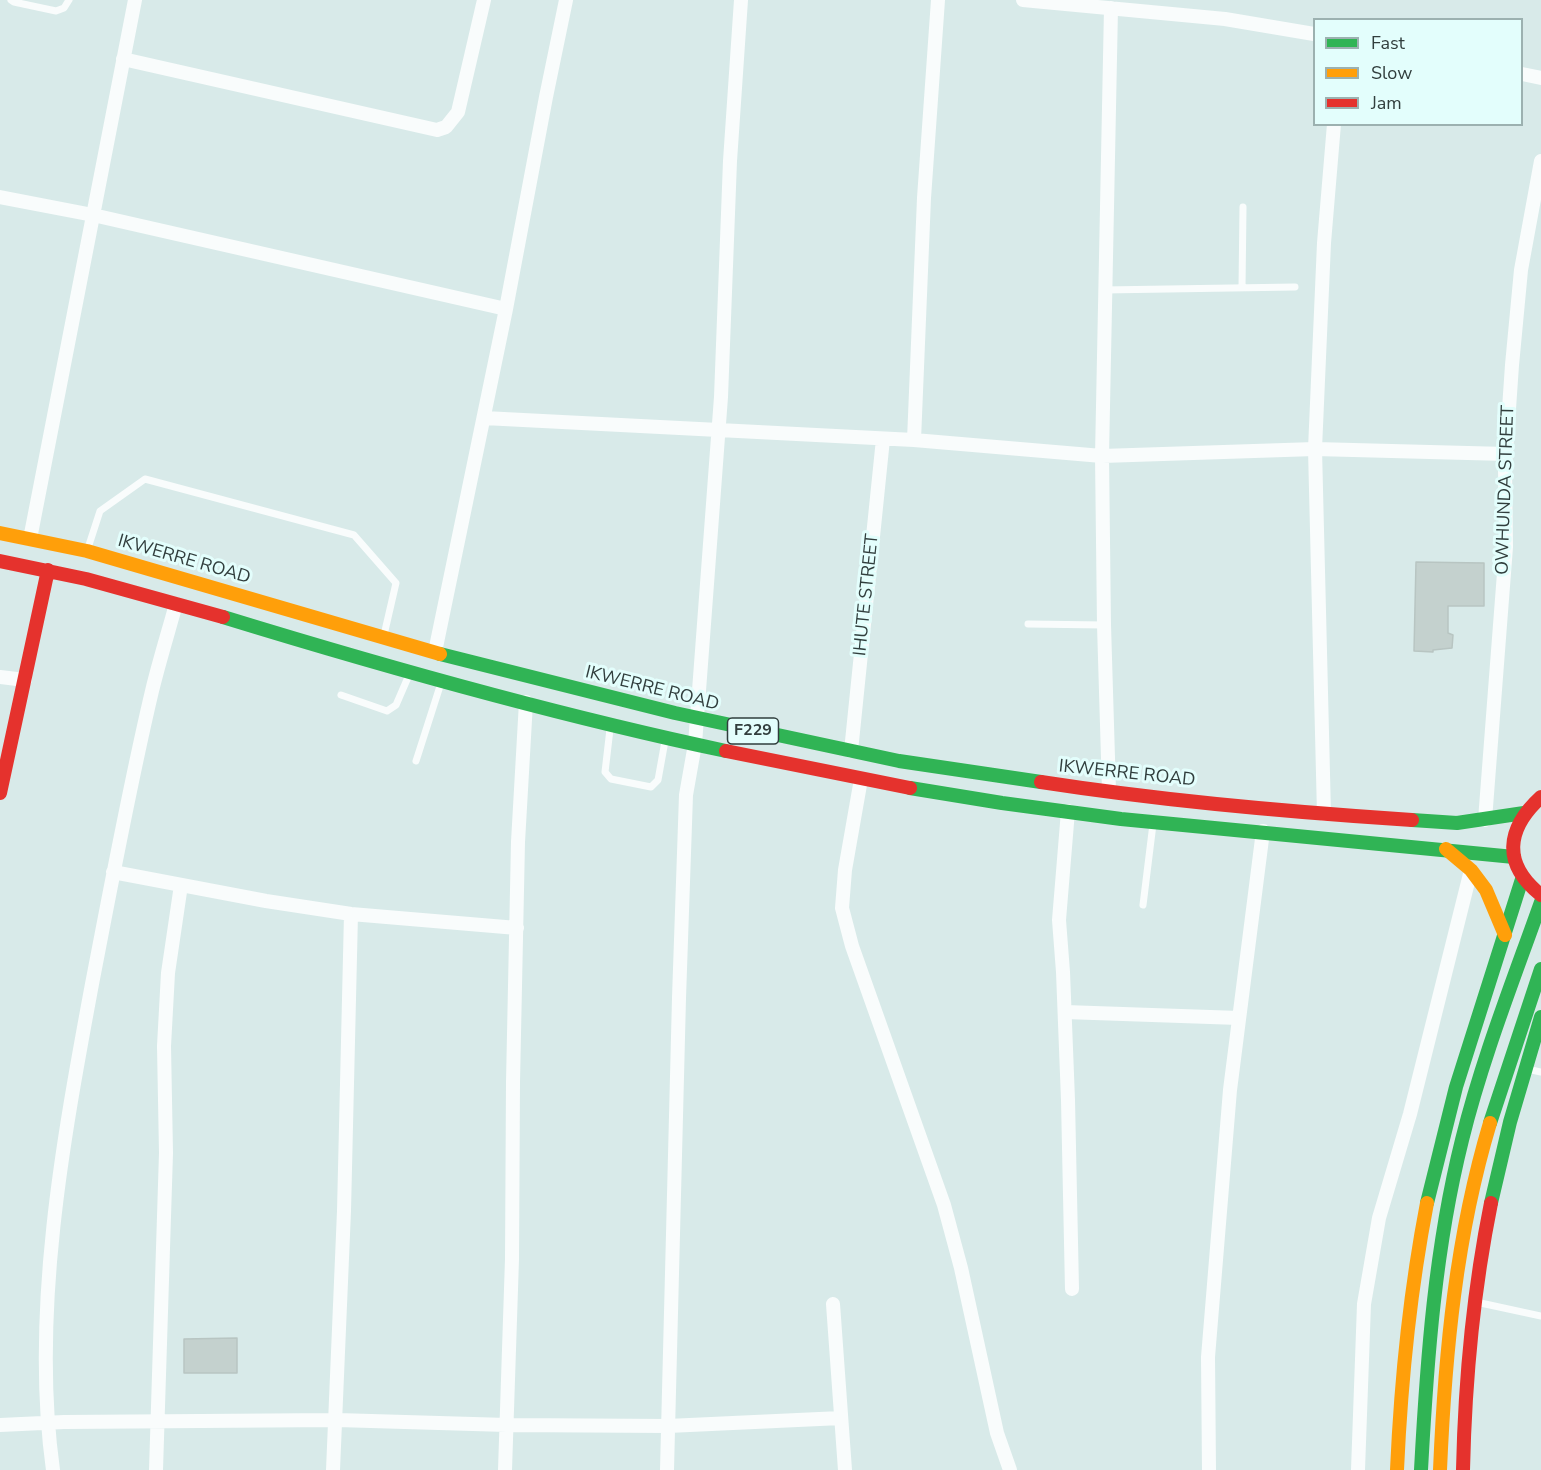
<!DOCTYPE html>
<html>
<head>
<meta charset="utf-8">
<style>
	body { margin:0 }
	#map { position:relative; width:1541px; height:1470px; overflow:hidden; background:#d8eae9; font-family:"Nunito Sans",sans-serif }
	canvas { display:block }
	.legend { position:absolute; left:1313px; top:18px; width:210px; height:108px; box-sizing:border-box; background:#e3fefc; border:2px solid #9cb1b0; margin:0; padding:8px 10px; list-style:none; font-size:18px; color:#313e3d }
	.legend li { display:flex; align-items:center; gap:12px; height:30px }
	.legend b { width:30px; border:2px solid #9cb1b0 }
</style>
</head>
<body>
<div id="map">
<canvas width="1541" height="1470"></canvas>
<ul class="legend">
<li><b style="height:8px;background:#30b455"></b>Fast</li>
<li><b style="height:8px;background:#ff9f0a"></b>Slow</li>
<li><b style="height:8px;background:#e5322d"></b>Jam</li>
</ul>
</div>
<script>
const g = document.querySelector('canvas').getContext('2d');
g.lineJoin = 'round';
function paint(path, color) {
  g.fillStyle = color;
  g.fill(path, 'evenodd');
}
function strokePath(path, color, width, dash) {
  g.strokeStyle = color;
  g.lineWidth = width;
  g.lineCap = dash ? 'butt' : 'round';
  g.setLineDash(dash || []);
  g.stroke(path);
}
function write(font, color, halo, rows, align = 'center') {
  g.font = font + ' "Nunito Sans",sans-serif';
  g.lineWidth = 6;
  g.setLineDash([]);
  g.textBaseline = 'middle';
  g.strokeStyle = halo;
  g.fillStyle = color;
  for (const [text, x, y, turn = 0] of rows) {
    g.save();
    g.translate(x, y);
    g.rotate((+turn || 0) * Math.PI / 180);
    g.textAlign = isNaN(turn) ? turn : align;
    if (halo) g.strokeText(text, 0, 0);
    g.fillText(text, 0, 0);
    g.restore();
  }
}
const building = new Path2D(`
	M1416,562L1484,563V606H1448V633L1453,635L1452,648L1433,650V652L1414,651Z
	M237,1338V1373H184V1339Z`);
paint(building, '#c4d1ce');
strokePath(building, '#b8c5c2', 1.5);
strokePath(new Path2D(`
	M11,0L14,2L56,11L64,8L69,0
	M1242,288L1243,207
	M1104,290L1295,287
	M88,548L100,511L145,479L354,535L396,583L384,635
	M1028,624L1104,625
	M341,695L387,711L396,705L409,675
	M610,729L605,772L611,779L651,787L658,780L665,741
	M416,761L441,683
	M1143,905L1153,824
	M1527,1069L1541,1072
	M1476,1302L1541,1316`), '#f9fcfc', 7);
strokePath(new Path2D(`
	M1023,0L1225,19L1314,34
	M123,59L437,130L446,127L458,112L484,0
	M1522,74L1541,78
	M0,197L93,215L506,309
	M484,418L914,440L1102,456L1315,449L1506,454
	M914,440L924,198L938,0
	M30,539L135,0
	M435,652L506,309L546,97L566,0
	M0,677L25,680
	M851,751L883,439
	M861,779L845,870L842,908L852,946L944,1205L961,1268L997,1433L1010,1470
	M1109,791L1104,625L1102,456L1111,8
	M1068,811L1059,920L1063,972L1068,1100L1072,1289
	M1324,814L1315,449L1324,243L1334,124
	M1485,820L1506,547L1505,467L1512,365L1521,270L1541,161
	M113,872L266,901L351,914L517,928
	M1065,1012L1239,1018
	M833,1304L845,1470
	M0,1425L64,1422L337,1420L507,1425L668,1426L841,1418
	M53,1470C31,1313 63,1140 92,984C111,886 129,788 152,691C159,662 168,633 176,604
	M156,1470L166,1153L164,1046L168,973L181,885
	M333,1470L344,1211L351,914
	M505,1470L512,1259L513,1082L518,842L526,702
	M667,1470L679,998L686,795L695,744L721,397L730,161L741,0
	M1209,1470L1208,1357L1230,1090L1263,831
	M1358,1470L1364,1304L1379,1218L1410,1114L1471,870`), '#f9fcfc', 14);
strokePath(new Path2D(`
	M223,617C389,668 556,715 726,751
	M440,654L675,713L899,761L1041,782
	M910,788L1002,803L1121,819L1514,857
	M1412,820L1457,823L1524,813
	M1490,1123L1541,969
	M1427,1203L1456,1087L1522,879
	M1491,1203L1510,1122L1541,1017
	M1421,1470C1427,1359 1435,1248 1462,1140C1482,1059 1513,981 1541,902`), '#30b455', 14);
strokePath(new Path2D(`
	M0,533L87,551L440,654
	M1446,849L1471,870L1486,890L1505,935
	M1397,1470C1401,1380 1410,1291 1427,1203
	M1440,1470C1445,1353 1456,1236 1490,1123`), '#ff9f0a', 14);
strokePath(new Path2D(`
	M0,561L86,579L223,617
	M726,751L910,788
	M1041,782C1164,801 1288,812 1412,820
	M0,793L48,570
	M1541,797C1506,829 1502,864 1541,895
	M1463,1470C1465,1380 1473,1292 1491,1203`), '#e5322d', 14);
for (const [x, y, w] of [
	[753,731,51]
]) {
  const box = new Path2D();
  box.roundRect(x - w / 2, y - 13, w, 26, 4.5);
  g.fillStyle = '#e3fefc';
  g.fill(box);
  strokePath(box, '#313e3d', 1.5);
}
write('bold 16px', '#313e3d', null, [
	["F229",753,731]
]);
write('18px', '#313e3d', '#e3fefc', [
	["OWHUNDA STREET",1506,490,-88],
	["IKWERRE ROAD",184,560,16],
	["IHUTE STREET",867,595,-84],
	["IKWERRE ROAD",652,689,14],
	["IKWERRE ROAD",1127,774,6]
]);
</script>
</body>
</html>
